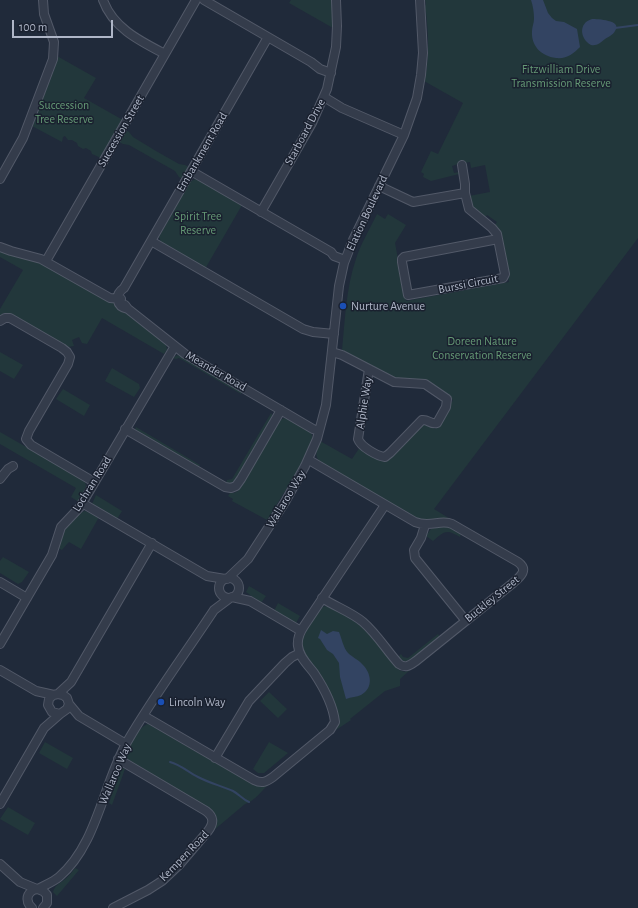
<!DOCTYPE html>
<html>
<head>
<meta charset="utf-8">
<style>
	body { margin:0 }
	#map { position:relative; width:638px; height:908px; overflow:hidden; background:#202a3a; font-family:"Alegreya Sans",sans-serif }
	canvas { display:block }
	.scale { position:absolute; left:12px; top:20px; width:101px; height:18px; box-sizing:border-box; border:2px solid #afb6c7; border-top:0; padding-left:5px; font-size:12px; line-height:14px; white-space:nowrap; color:#afb6c7; -webkit-text-stroke:3px #1a212f; paint-order:stroke }
</style>
</head>
<body>
<div id="map">
<canvas width="638" height="908"></canvas>
<div class="scale">100 m</div>
</div>
<script>
const g = document.querySelector('canvas').getContext('2d');
g.lineJoin = 'round';
function paint(path, color) {
  g.fillStyle = color;
  g.fill(path, 'evenodd');
}
function strokePath(path, color, width, dash) {
  g.strokeStyle = color;
  g.lineWidth = width;
  g.lineCap = dash ? 'butt' : 'round';
  g.setLineDash(dash || []);
  g.stroke(path);
}
function write(font, color, halo, rows, align = 'center') {
  g.font = font + ' "Alegreya Sans",sans-serif';
  g.lineWidth = 3;
  g.setLineDash([]);
  g.textBaseline = 'middle';
  g.strokeStyle = halo;
  g.fillStyle = color;
  for (const [text, x, y, turn = 0] of rows) {
    g.save();
    g.translate(x, y);
    g.rotate((+turn || 0) * Math.PI / 180);
    g.textAlign = isNaN(turn) ? turn : align;
    if (halo) g.strokeText(text, 0, 0);
    g.fillText(text, 0, 0);
    g.restore();
  }
}
paint(new Path2D(`
	M291,0H332L333,28L289,3Z
	M425,0H638V238L434,509L452,520C445,517 440,520 433,521C427,521 422,520 416,519L322,463C313,457 317,450 320,441L352,459L360,447L385,461L424,422L435,429L453,400L422,380L394,379L342,350C345,320 346,288 356,259C361,243 370,229 377,214L385,219L388,214L406,225L395,243L406,301L509,282L499,231L495,225L497,222L487,215L484,219L472,209L469,196L490,192L485,165L471,168L470,162L464,163V162L452,166L454,173L459,172V174L431,181L423,177L424,174L421,172L431,151L438,154L463,103L424,81C425,75 427,71 427,65C429,48 428,30 426,12L424,8L426,4Z
	M57,56L96,78L84,98L123,120L101,158L92,154L91,151L86,148L83,149L78,146L77,143L72,140H68L65,136L63,137L62,142L32,126L54,70Z
	M126,130L129,132L133,137L156,151L179,164L185,165L189,167L182,179L179,177L175,171L129,145L123,144L119,142Z
	M196,179L242,205L205,269L161,242L159,237L188,184L191,181Z
	M0,251L36,261L113,301L166,344L167,350L164,354L102,318L87,344L82,343L79,337L72,340L74,346L68,347L11,315L4,313L0,316V309L23,270L0,257Z
	M0,352L23,365L14,379L0,371Z
	M177,355L183,357L242,391L241,394L179,358L176,359L173,358Z
	M112,368L139,384L140,388L134,397L105,381Z
	M63,389L90,405L84,416L56,399Z
	M271,413L273,416L272,419L238,477L232,483H226L227,480L232,479Z
	M284,418L290,419L311,432L313,439L299,471L295,475L267,520L232,501L233,499L228,496L230,493H234L238,491L277,424L280,420Z
	M136,427L200,465L198,467L138,432L135,430Z
	M0,432L84,480C89,488 83,494 79,502L71,497L76,488L0,444Z
	M96,495L122,511L117,519L92,504Z
	M85,511L99,517L81,549L69,542L67,544L62,550L58,548L65,529L82,512Z
	M445,525L461,533L460,537C446,529 445,531 433,541L426,536L431,529Z
	M3,557L29,572L22,582L18,584L0,573V561Z
	M249,586L266,596L261,603L246,592Z
	M278,603L300,616L296,623L274,611Z
	M325,606C330,607 334,610 339,612C366,624 380,649 399,670L405,672L410,670L400,679V686L385,691L350,719L351,720L336,730C347,715 314,670 305,656C303,651 302,648 302,643C302,634 316,609 325,606Z
	M438,634L440,637L411,660C405,663 402,661 398,657L401,654L403,657L408,658Z
	M269,692L287,709L278,718L260,701Z
	M148,724L254,785L263,786L269,784C262,790 255,801 245,804L214,830L216,820L212,810L127,759C124,750 139,726 148,724Z
	M45,742L73,758L67,769L39,753Z
	M269,742L288,753L264,773H258L253,769Z
	M123,768L125,769L112,805L109,803L117,779L116,774L119,770Z
	M8,807L35,823L28,835L0,819Z
	M75,868L79,870L57,896L53,892C55,885 59,884 64,880C68,877 72,872 75,868Z`), '#22373b');
paint(new Path2D(`
	M531,0H543L548,13L552,18L556,21L564,22L577,29L580,47C573,54 567,59 556,58C541,56 531,46 532,31C532,27 534,23 534,19C534,12 533,6 531,0Z
	M592,19C597,19 623,20 615,31C613,35 608,37 605,39C600,43 597,46 591,45C580,39 578,23 592,19Z
	M321,630L327,634L333,631L339,632C342,639 343,647 348,653C352,657 359,660 363,665C371,673 374,688 361,695C357,697 351,697 346,699L340,677L339,663L333,654L327,650L320,639L318,638Z`), '#334462');
strokePath(new Path2D(`
	M615,28L638,25
	M170,762C181,765 188,772 198,777C209,783 222,786 233,791C239,794 242,799 249,802`), '#334462', 2);
const minor = new Path2D(`
	M103,0C113,28 140,41 165,54
	M204,0L311,62L320,69L331,73
	M324,97L342,108L404,135
	M462,165L465,184V193
	M191,171L331,252L334,256L345,260
	M0,179L23,138L53,59L54,42L44,14L43,0
	M379,186L413,202L465,193L469,209L492,228L497,234L505,274L503,278L408,295L402,262V259L404,257L498,239
	M261,212L312,123L327,89L336,47L337,26L336,0
	M151,241L303,329L313,332L334,334
	M0,247L11,251L41,259L110,298L121,299
	M46,261L196,0
	M125,305L128,309L185,354L313,429L319,431
	M128,309C116,307 114,295 124,288L268,37
	M0,321L5,318H10L62,348L67,352L70,357L68,364L29,431L26,439L31,445L94,482
	M332,352L342,355L394,382L425,384L447,399L446,407L437,423C431,425 428,419 422,420L390,453L385,457C377,456 361,447 358,439L369,369
	M125,429L225,487L231,488L236,486L241,479L281,410
	M309,460L415,522C430,528 441,519 452,524L518,562C529,570 520,577 513,583L416,661C410,665 406,669 399,664C387,651 377,634 363,622C351,612 336,607 322,598
	M0,479L8,469L13,466
	M82,503L207,576L225,579
	M425,525L421,538L414,550L415,558L466,621
	M219 588a10 10 0 1 1 20 0a10 10 0 1 1-20 0Z
	M227,579L248,559L285,502L305,466L317,439L326,405L339,286L344,263L353,240L404,135L417,98L421,75L423,53L420,0
	M0,582L27,598
	M232,597L250,601L301,631
	M0,644L52,555L61,527L80,507L175,346
	M0,670L36,691L54,695
	M58,694L71,682L152,543
	M69,704L67,709L60,714L52,712L48,705L49,699L53,695L58,694L63,695L67,698L69,704L79,716L126,744
	M144,716L254,780C262,784 266,782 273,777L330,730L335,722C333,705 324,688 314,673C308,665 299,657 298,646C297,639 300,632 304,626L385,505
	M215,758L249,701L285,663L292,657L300,653
	M0,804L44,728L60,714
	M0,864L20,882L37,889
	M38,889C45,885 53,882 59,877C97,845 103,784 127,742C153,697 185,654 214,610L230,598
	M32,908C19,896 37,881 47,895V903L43,908
	M113,908L148,890L162,881L180,864L208,831C214,823 214,817 206,811L118,759`);
strokePath(minor, '#525968', 10);
strokePath(minor, '#343c4b', 8);
for (const [x, y, r, color] of [
	[343,306,4,"#1a4fb4"],
	[161,702,4,"#1a4fb4"]
]) {
  const dot = new Path2D();
  dot.arc(x, y, r, 0, 2 * Math.PI);
  g.fillStyle = color;
  g.fill(dot);
  strokePath(dot, '#1a212f', 1.5);
}
write('12px', '#659975', '#1a212f', [
	["Fitzwilliam Drive",561,69],
	["Transmission Reserve",561,83],
	["Succession",64,105],
	["Tree Reserve",64,119],
	["Spirit Tree",198,216],
	["Reserve",198,230],
	["Doreen Nature",482,341],
	["Conservation Reserve",482,355]
]);
write('12px', '#afb6c7', '#1a212f', [
	["Succession Street",121,131,-60],
	["Starboard Drive",305,132,-62],
	["Embankment Road",202,152,-60],
	["Elation Boulevard",367,213,-65],
	["Burssi Circuit",468,284,-11],
	["Meander Road",216,371,30],
	["Alphie Way",364,403,-81],
	["Lochran Road",92,484,-58],
	["Wallaroo Way",286,499,-59],
	["Buckley Street",492,599,-39],
	["Wallaroo Way",115,774,-67],
	["Kempen Road",184,856,-46]
]);
write('12px', '#afb6c7', '#1a212f', [
	["Nurture Avenue",351,306],
	["Lincoln Way",169,702]
], 'left');
</script>
</body>
</html>
